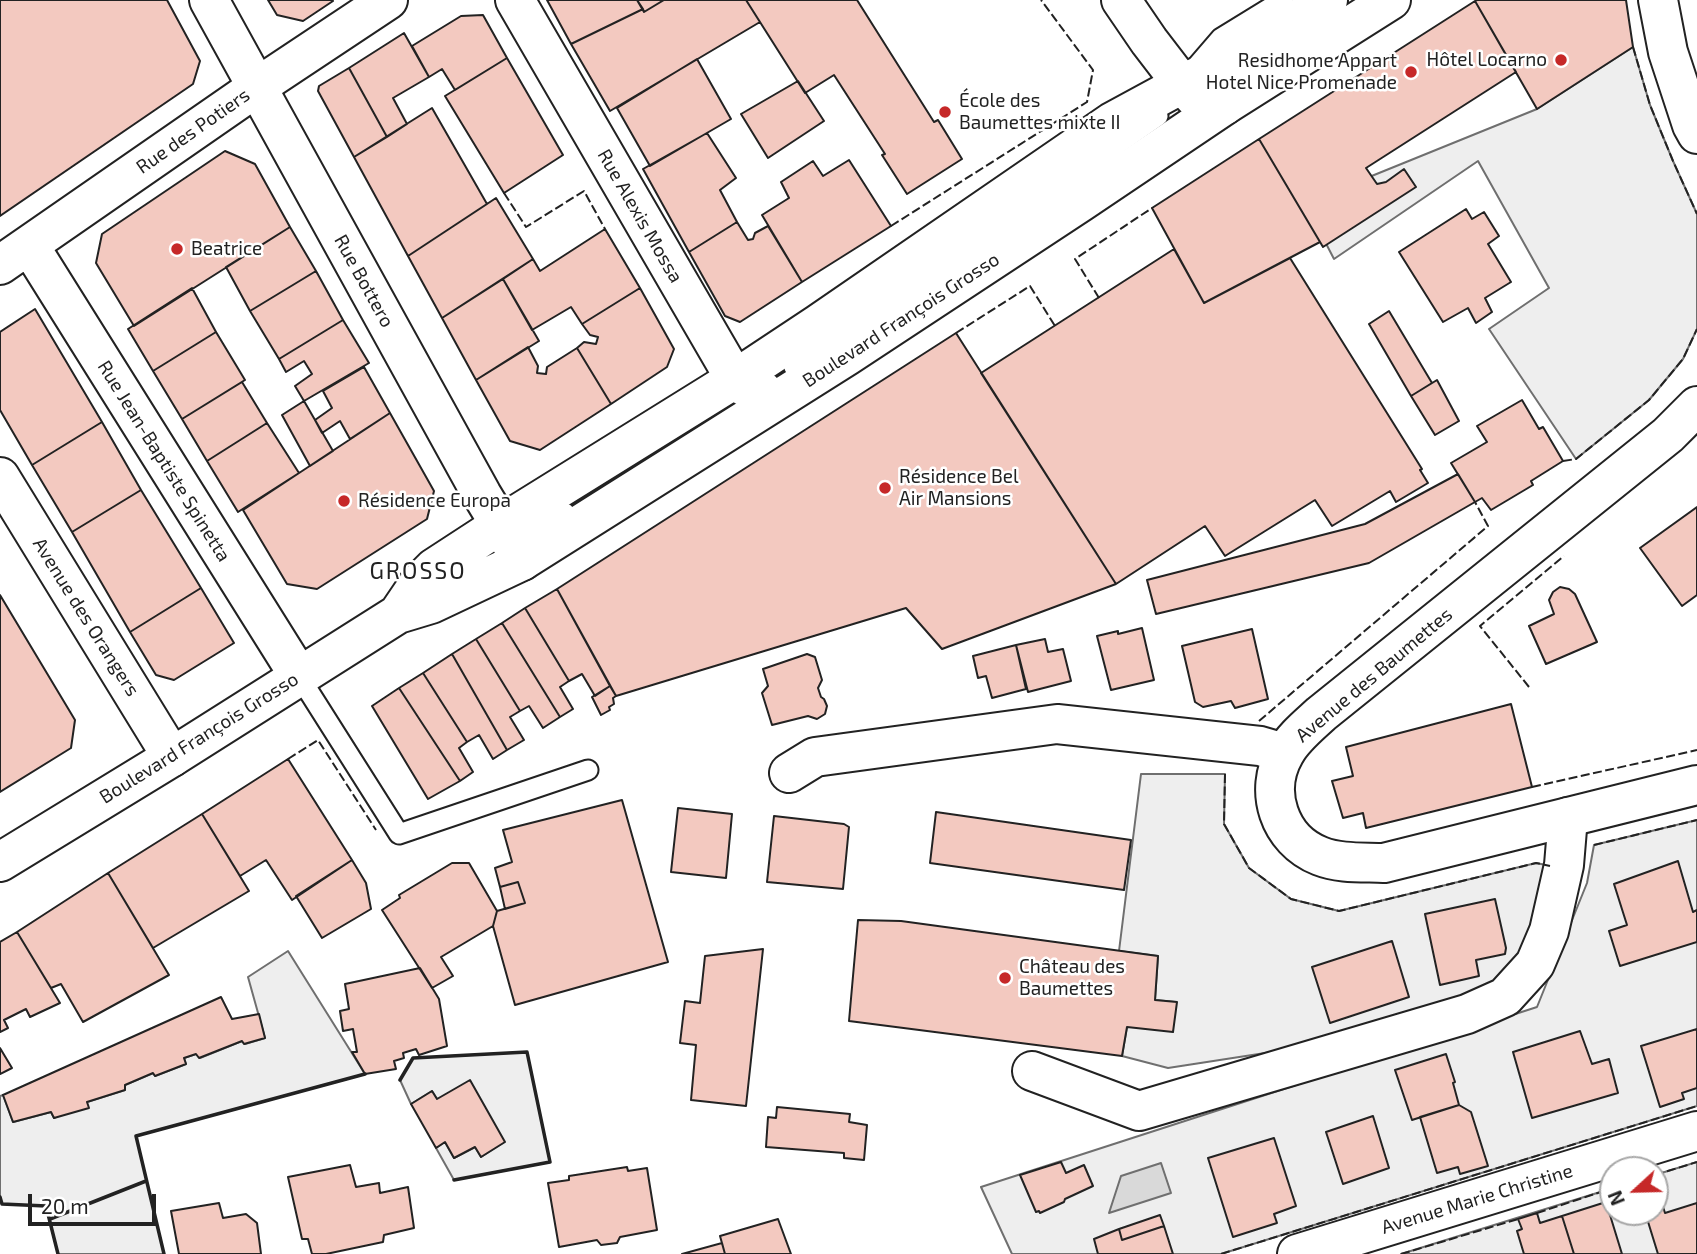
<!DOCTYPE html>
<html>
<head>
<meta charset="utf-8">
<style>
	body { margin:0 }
	#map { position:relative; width:1697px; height:1254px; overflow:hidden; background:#fff; font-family:"Exo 2",sans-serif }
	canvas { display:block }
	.north { position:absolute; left:1599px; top:1156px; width:70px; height:70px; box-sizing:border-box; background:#fff; border:2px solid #a7a7a7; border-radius:50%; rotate:248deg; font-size:19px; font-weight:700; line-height:28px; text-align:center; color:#222 }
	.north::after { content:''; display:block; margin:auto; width:24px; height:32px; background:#c62828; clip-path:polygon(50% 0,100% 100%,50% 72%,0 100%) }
	.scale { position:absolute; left:28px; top:1194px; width:128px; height:32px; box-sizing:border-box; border:4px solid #222; border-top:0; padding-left:9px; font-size:21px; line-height:24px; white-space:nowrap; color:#222; -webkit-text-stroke:5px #fff; paint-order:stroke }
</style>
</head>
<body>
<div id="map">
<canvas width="1697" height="1254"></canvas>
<div class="north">N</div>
<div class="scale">20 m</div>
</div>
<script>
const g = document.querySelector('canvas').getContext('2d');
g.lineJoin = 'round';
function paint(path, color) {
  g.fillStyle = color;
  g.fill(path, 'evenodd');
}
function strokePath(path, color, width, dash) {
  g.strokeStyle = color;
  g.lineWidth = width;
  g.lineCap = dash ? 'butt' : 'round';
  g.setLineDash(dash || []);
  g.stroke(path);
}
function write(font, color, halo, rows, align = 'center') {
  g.font = font + ' "Exo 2",sans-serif';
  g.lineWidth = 5;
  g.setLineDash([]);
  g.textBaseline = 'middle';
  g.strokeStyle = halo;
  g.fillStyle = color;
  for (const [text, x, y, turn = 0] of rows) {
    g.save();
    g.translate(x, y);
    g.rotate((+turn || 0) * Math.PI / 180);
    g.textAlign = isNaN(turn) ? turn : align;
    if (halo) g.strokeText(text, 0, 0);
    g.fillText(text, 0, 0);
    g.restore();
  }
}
const green = new Path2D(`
	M1633,47L1650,105L1673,161L1697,214V329L1683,359L1649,400L1576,459L1489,329L1549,288L1478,161L1334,259L1305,203L1537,109Z
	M1141,774H1225L1224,824L1249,868L1291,899L1339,911L1536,863L1551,866L1529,941L1497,983L1427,1008L1291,1049L1168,1068L1122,1056L1127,1027L1176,1002L1155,1000L1158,956L1119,951Z
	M1697,820V1106L1221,1254H1012L981,1187L1537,1007L1587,883L1594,845Z
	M288,951L365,1074L136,1136L164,1254H58L46,1206L2,1204L0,1197V1096L3,1095L13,1122L51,1112L54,1118L87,1102L125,1090V1085L153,1073L155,1076L186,1064L184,1058L196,1054L200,1058L242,1041L245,1044L265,1038L248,977Z
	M527,1052L550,1162L454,1180L436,1148L445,1142L454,1158L475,1147L481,1157L504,1142L437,1099L432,1091L411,1104L400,1080L413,1058Z
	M1697,1162V1254H1401L1613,1188V1212H1655V1175Z`);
paint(green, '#eee');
strokePath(green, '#6f6f6f', 2);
const water = new Path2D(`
	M1161,1163L1171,1193L1109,1213L1121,1176Z`);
paint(water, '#d9d9d9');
strokePath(water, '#6f6f6f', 2);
const building = new Path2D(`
	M0,0H167L200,61L193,84L0,216Z
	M268,0H332L333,1L303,21L277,15Z
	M547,0H637L643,9L571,44Z
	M637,0H664L644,12Z
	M664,0H746L760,22L610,111L571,44L643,9L644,12Z
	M746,0H857L934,122L938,120L962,159L907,194L882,155L885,154L834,75L805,93Z
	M1477,0H1626L1633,47L1537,109L1475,1Z
	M1475,1L1516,72L1366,168L1377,184L1386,182L1404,169L1416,187L1323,247L1259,139Z
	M483,15L507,58L455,90L442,69L429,77L412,46L461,16Z
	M404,33L429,77L393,98L407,124L387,137L349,68Z
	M507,58L563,155L504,193L445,96Z
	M697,59L731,119L650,166L617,108Z
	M349,68L387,137L354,157L318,91L319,86Z
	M798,81L824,121L768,158L741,114Z
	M432,108L487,204L408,256L354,157Z
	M707,133L736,178L720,190L737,222L689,252L643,169Z
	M1259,139L1320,242L1204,303L1152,208Z
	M225,151L255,164L290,227L134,326L96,263L102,234Z
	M849,160L891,226L802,282L762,215L789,198L781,182L813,161L823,176Z
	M496,198L533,259L442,318L408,256Z
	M1466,209L1472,219L1484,212L1499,236L1488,244L1511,282L1485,298L1492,312L1476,323L1468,308L1443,322L1399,252Z
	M737,222L748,240L753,239L755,233L768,226L802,282L740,322L725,316L689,252Z
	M290,227L316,271L250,311L226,267Z
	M605,229L640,288L582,324L571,307L532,330L503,279L533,259L540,271Z
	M1174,249L1204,303L1290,258L1422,469L1420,470L1428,483L1396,502L1390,491L1332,526L1315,500L1225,556L1205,526L1116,584L981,373Z
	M316,271L343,320L279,359L250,311Z
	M503,279L539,341L476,380L442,318Z
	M192,288L216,332L153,371L128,329Z
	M640,288L674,349L667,367L611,404L577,348L584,342L596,344L598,337L590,335L582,324Z
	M35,309L102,422L32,465L0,410V332Z
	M1389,311L1432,383L1411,396L1369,324Z
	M343,320L369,363L304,401L295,386L312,374L304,361L286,372L279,359Z
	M216,332L245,380L182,419L153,371Z
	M956,333L1116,584L942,649L906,608L616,696L557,589Z
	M528,347L538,366L537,373L546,374L547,367L577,348L611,404L540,450L510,441L476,380Z
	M364,367L390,413L350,439L340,421L322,433L315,420L332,408L323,391Z
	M1437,380L1459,421L1435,435L1411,396Z
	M242,382L267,423L207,461L182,419Z
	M1522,400L1539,429L1543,427L1563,461L1531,481L1533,485L1491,510L1482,498L1475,502L1451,463L1487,442L1477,426Z
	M304,401L333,451L310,466L282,415Z
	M390,413L434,491L427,519L317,589L287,584L243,510Z
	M102,422L141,490L72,532L32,465Z
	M267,423L299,473L238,512L207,461Z
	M1458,474L1475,502L1369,563L1156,614L1147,580L1365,524Z
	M141,490L201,588L130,632L72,532Z
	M1697,507V595L1682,606L1640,548Z
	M1560,587L1569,589L1575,594L1597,642L1546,664L1529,626L1554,614L1549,600L1553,592Z
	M201,588L234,643L174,680L156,675L130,632Z
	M557,589L610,686L595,696L582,674L569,681L525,608Z
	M0,595L75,720L71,748L0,792Z
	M525,608L569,681L560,687L573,709L560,717L502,623Z
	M502,623L560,717L543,728L529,706L520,711L476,639Z
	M1142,628L1154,680L1111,690L1097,636L1118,631V634Z
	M1252,629L1268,699L1235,708L1231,701L1203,707L1195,702L1182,646Z
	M476,639L520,711L510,717L524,740L507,750L452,654Z
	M1045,639L1048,652L1063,649L1071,681L1028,692L1016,645Z
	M1016,645L1026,689L992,698L986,676L978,678L973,656Z
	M452,654L507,750L493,759L479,735L467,742L423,673Z
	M807,654L815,657L822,680L818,688L821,697L824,699L827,706L825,714L817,719L808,716L772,725L762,693L768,686L763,669Z
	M423,673L467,742L459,748L473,772L460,781L399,688Z
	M610,686L616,696L613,698L614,704L609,707L610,710L601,715L592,697Z
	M399,688L460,781L428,799L372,706Z
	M1511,704L1532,787L1366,828L1363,813L1343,818L1332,781L1353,776L1346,747Z
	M288,759L352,860L292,900L266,860L240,876L202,814Z
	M622,800L668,962L515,1005L493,926L497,911L525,903L518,882L500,887L495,868L512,862L503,830Z
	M678,808L732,814L726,878L671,872Z
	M936,812L1131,840L1124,890L930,863Z
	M202,814L249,891L153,948L108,873Z
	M774,816L844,824L849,827L843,889L767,882Z
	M352,860L366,883L371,909L322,938L296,896Z
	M1678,861L1693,912L1697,910V942L1620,966L1609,931L1627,925L1614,884Z
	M452,863H469L497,911L493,926L441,957L453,976L432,988L382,910L400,898L399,895Z
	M108,873L169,975L83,1022L61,984L51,988L17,932Z
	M518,882L525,903L505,909L500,887Z
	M1495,899L1506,948L1505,954L1476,960L1479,976L1440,985L1425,914Z
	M858,920L901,921L1158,956L1155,1000L1177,1002L1173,1032L1127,1027L1122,1056L849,1021Z
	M17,932L60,1003L30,1017L26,1009L4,1020L8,1028L0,1032V942Z
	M1392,941L1409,997L1330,1023L1312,967Z
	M763,949L746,1106L691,1100L696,1045L680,1043L685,1001L700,1003L705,956Z
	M420,968L439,999L447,1046L419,1055L416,1049L403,1053L404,1058L394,1061L396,1069L365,1074L352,1052H357L353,1029L343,1031L340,1011L349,1009L345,984Z
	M221,997L232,1019L259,1014L265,1038L244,1044L242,1041L199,1058L196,1054L184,1058L186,1064L155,1076L153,1073L125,1085V1090L87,1102L89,1108L54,1118L51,1112L13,1122L3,1095Z
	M1697,1029V1088L1682,1093L1684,1099L1660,1107L1641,1046Z
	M1580,1031L1592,1064L1609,1059L1618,1093L1532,1118L1513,1052Z
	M0,1048L12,1068L0,1074Z
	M1446,1054L1455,1082L1453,1083L1459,1105L1412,1120L1395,1070Z
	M470,1080L505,1142L481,1157L475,1147L454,1158L445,1142L436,1148L411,1104L432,1091L437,1099Z
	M1459,1105L1471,1112L1488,1166L1460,1174L1458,1167L1437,1173L1420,1117Z
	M777,1107L850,1114L849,1122L867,1125L864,1160L844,1158V1153L766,1147L768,1117L776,1118Z
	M1373,1116L1389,1168L1343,1184L1326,1132Z
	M1274,1138L1296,1206L1274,1214L1277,1223L1233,1237L1208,1158Z
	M1061,1162L1066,1173L1084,1165L1093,1186L1065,1199L1064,1202L1040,1213L1039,1211L1036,1212L1020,1175Z
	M350,1165L356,1187L379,1183L380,1193L408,1187L414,1228L384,1235L383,1242L326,1254H312L308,1239H302L288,1177Z
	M627,1167L628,1171L647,1168L657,1230L620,1237L617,1243L601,1245L597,1240L559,1247L548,1183L569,1180V1176Z
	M1655,1185H1656L1665,1213L1697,1203V1254H1658L1645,1212H1655Z
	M1606,1202L1622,1254H1574L1562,1216Z
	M219,1203L223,1218L246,1214L257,1223L261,1254H179L171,1211Z
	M1537,1213L1540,1223L1562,1216L1574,1254H1524L1517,1231L1522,1229L1518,1219Z
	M1160,1215L1164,1226L1122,1240L1119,1229Z
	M778,1219L791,1254H725L720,1236Z
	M1164,1226L1173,1254H1098L1094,1239L1119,1229L1122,1240Z
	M722,1243L725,1254H682Z`);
paint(building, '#f3c9c0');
strokePath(building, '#222', 2);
const lane = new Path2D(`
	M1196,67L1221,38L1283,0
	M794,367L832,343L1158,116
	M508,526C533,530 544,525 565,513
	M299,676L399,834L588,770`);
const street = new Path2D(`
	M515,0L735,379C744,387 750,392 763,391
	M29,245L299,676
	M0,265L257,87L388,0
	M0,477L172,757
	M789,773L815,757L1057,724L1260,746L1284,753
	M1032,1071L1139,1111L1467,1014L1505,997L1535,964L1549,931L1564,865L1568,817
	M1297,1254L1697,1131`);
const secondary = new Path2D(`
	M209,0L482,495L522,561
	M1121,0L1149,41L1182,84L1195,98L1225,105
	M1658,0L1668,52L1692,125L1697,134
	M1697,406L1668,435L1321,714C1308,726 1293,738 1285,753C1263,791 1279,840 1320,856C1340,864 1364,862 1384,863L1697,785`);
const primary = new Path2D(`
	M398,614L419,583L434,568L500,525L735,379L818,324L1112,122L1182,84L1233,60L1328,0
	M0,862L172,757L398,614L431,604L522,561L847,356L1081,202L1225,105L1391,0`);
strokePath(lane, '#222', 23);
strokePath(street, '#222', 42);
strokePath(secondary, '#222', 42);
strokePath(primary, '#222', 42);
strokePath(lane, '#fff', 19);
strokePath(street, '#fff', 38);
strokePath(secondary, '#fff', 38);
strokePath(primary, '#fff', 38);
strokePath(new Path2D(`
	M1633,47L1650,105L1673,161L1697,214
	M504,193L526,227L584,191L605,229
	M891,226L1087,102L1093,70L1041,0
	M1099,298L1075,259L1152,208
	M956,333L1030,286L1055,326
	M1563,461L1576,459L1649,400L1683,359L1697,329
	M1529,687L1480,626L1564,556
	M1259,721L1488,526L1475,502
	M288,759L318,740L376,830
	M1225,774L1224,824L1249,868L1291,899L1339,911L1536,863L1550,866
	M1532,787L1697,750
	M1594,845L1697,820
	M1655,1175L1697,1162
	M1537,1213L1613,1188
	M1221,1254L1697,1106
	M1401,1254L1518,1219`), '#222', 2, [9, 3.5]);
strokePath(new Path2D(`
	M400,1080L413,1058L527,1052L550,1162L454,1180
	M0,1197L2,1204L46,1206L58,1254
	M50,1219L146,1181
	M164,1254L136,1136L365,1074`), '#222', 3.5);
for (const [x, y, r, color] of [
	[1561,60,7,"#c62828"],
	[1411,72,7,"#c62828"],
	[945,112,7,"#c62828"],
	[177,249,7,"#c62828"],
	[885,488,7,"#c62828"],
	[344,501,7,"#c62828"],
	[1005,978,7,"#c62828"]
]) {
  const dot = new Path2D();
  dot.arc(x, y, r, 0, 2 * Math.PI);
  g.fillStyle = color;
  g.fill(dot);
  strokePath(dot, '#fff', 2.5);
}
write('19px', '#222', '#fff', [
	["Hôtel Locarno",1547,60,"right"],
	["Residhome Appart",1397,61,"right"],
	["Hotel Nice Promenade",1397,83,"right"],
	["École des",959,101],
	["Baumettes mixte II",959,123],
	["Beatrice",191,249],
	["Résidence Bel",899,477],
	["Air Mansions",899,499],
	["Résidence Europa",358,501],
	["Château des",1019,967],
	["Baumettes",1019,989]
], 'left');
write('19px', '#222', '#fff', [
	["Rue des Potiers",193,131,-35],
	["Rue Alexis Mossa",640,216,60],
	["Rue Bottero",364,281,61],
	["Boulevard François Grosso",901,320,-33],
	["Rue Jean-Baptiste Spinetta",164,461,58],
	["Avenue des Orangers",86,617,58],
	["Avenue des Baumettes",1374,675,-40],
	["Boulevard François Grosso",199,738,-32],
	["Avenue Marie Christine",1477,1199,-17]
]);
g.letterSpacing = '2px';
write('23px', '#222', '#fff', [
	["GROSSO",418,571]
]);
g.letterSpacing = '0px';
</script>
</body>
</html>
